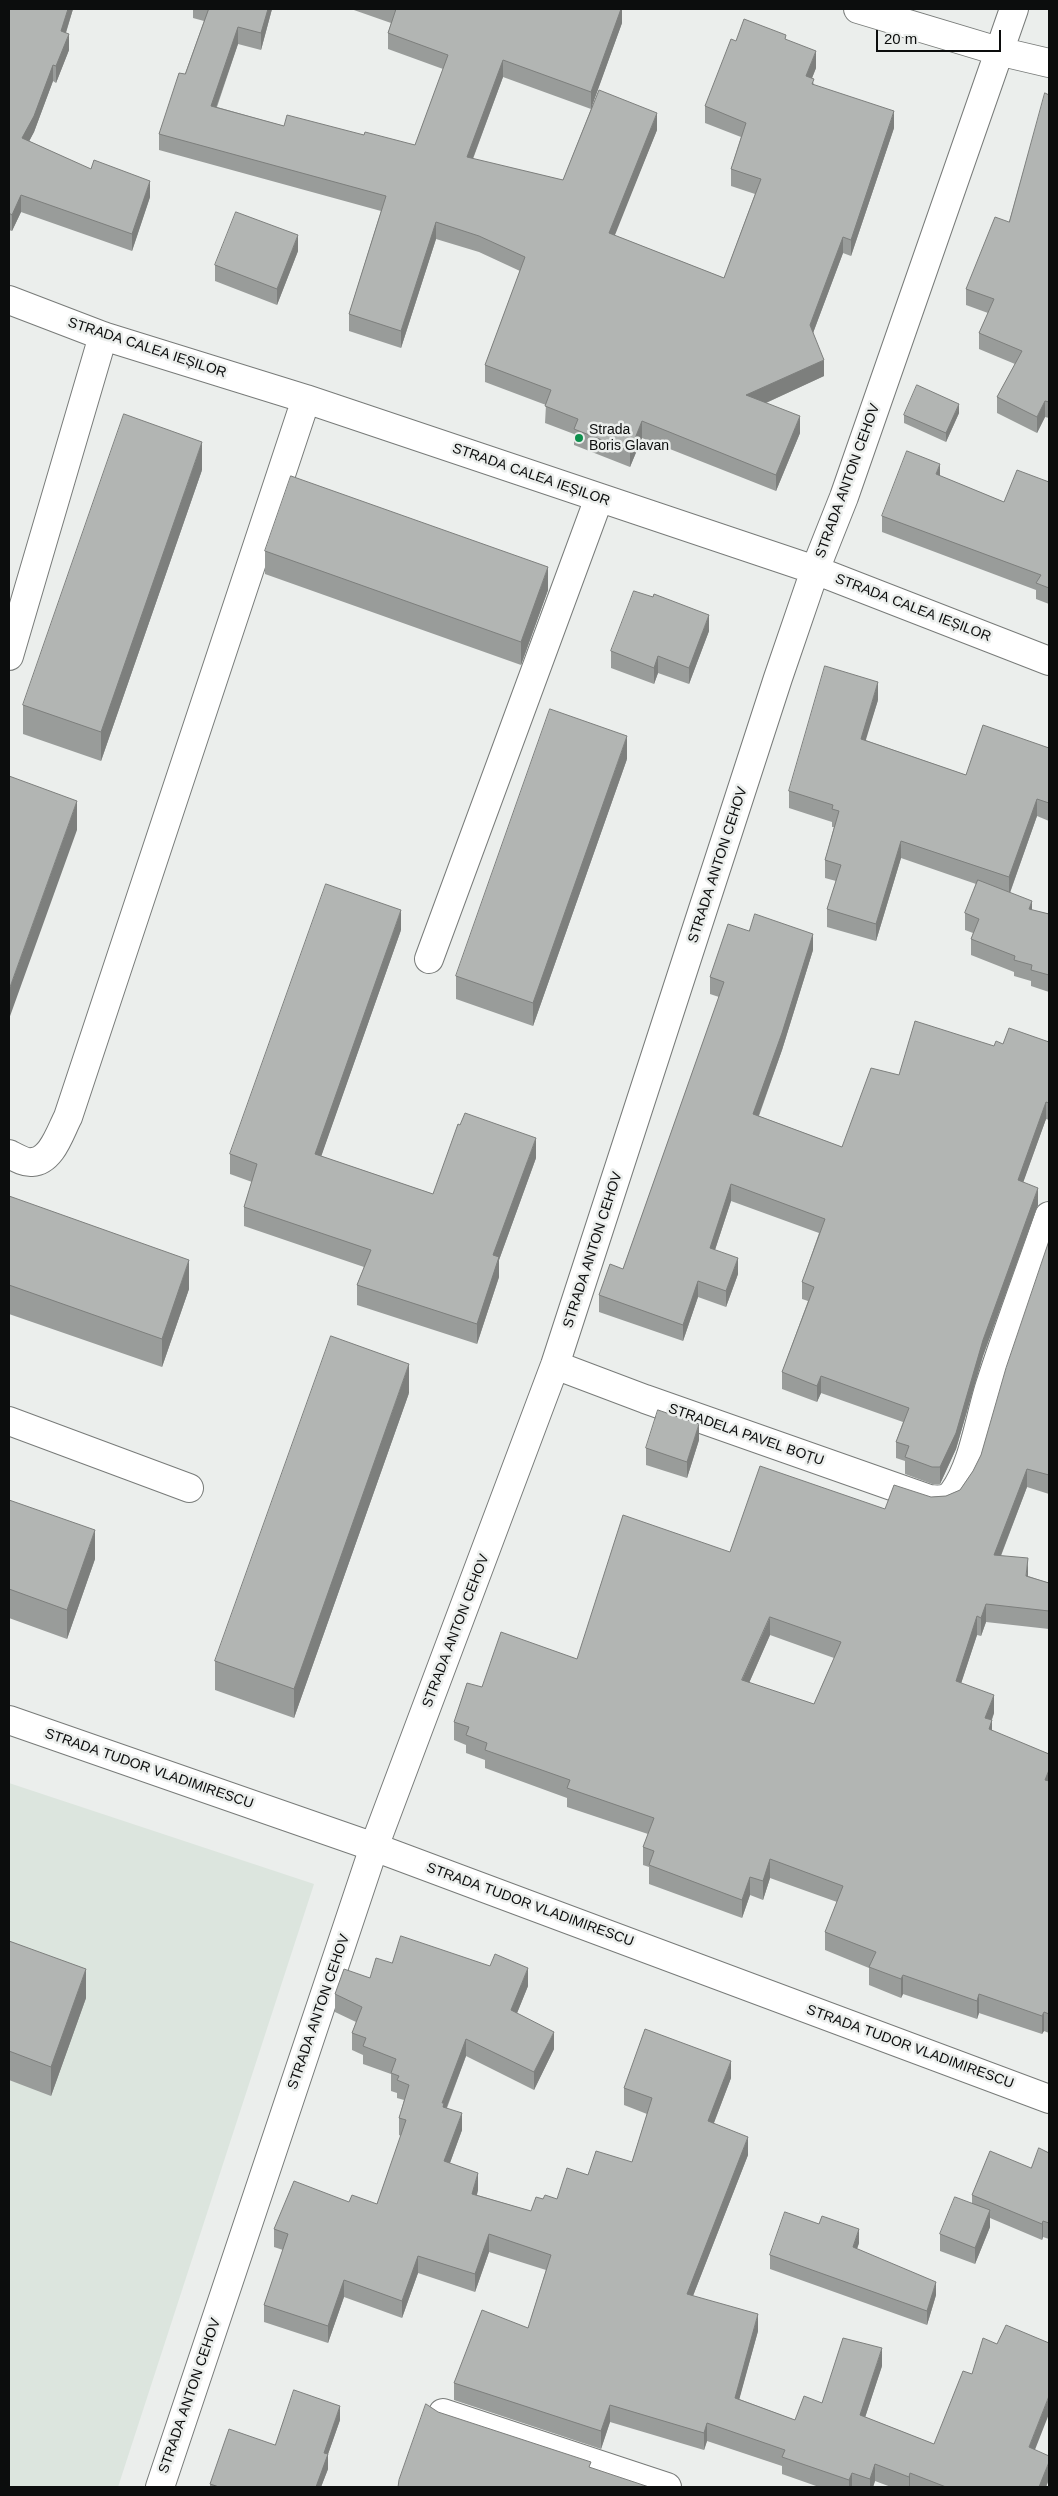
<!DOCTYPE html>
<html>
<head>
<meta charset="utf-8">
<style>
	body { margin:0 }
	#map { position:relative; width:1058px; height:2496px; overflow:hidden; background:#ebeeec; font-family:Helvetica,sans-serif }
	canvas { display:block }
	.frame { position:absolute; inset:0; border:10px solid #0c0d0d; pointer-events:none }
	.scale { position:absolute; left:876px; top:30px; width:125px; height:22px; box-sizing:border-box; border:2px solid #0c0d0d; border-top:0; padding-left:6px; font-size:15px; line-height:18px; white-space:nowrap; color:#0c0d0d; -webkit-text-stroke:4px #ebeeec; paint-order:stroke }
</style>
</head>
<body>
<div id="map">
<canvas width="1058" height="2496"></canvas>
<div class="frame"></div>
<div class="scale">20 m</div>
</div>
<script>
const g = document.querySelector('canvas').getContext('2d');
g.lineJoin = 'round';
function paint(path, color) {
  g.fillStyle = color;
  g.fill(path, 'evenodd');
}
function strokePath(path, color, width, dash) {
  g.strokeStyle = color;
  g.lineWidth = width;
  g.lineCap = dash ? 'butt' : 'round';
  g.setLineDash(dash || []);
  g.stroke(path);
}
function write(font, color, halo, rows, align = 'center') {
  g.font = font + ' Helvetica,sans-serif';
  g.lineWidth = 5;
  g.setLineDash([]);
  g.textBaseline = 'middle';
  g.strokeStyle = halo;
  g.fillStyle = color;
  for (const [text, x, y, turn = 0] of rows) {
    g.save();
    g.translate(x, y);
    g.rotate((+turn || 0) * Math.PI / 180);
    g.textAlign = isNaN(turn) ? turn : align;
    if (halo) g.strokeText(text, 0, 0);
    g.fillText(text, 0, 0);
    g.restore();
  }
}
paint(new Path2D(`
	M9,1783L314,1884L118,2487H9Z`), '#dce5de');
const minor = new Path2D(`
	M858,9L998,51L1049,63
	M9,300L103,336L306,399L815,570L1049,661
	M9,656L103,336
	M429,959L599,498
	M9,1154C15,1157 25,1163 32,1162C52,1161 60,1132 68,1117L306,399
	M555,1365L645,1399L929,1499C938,1500 947,1501 953,1493C974,1465 980,1414 991,1382C1009,1326 1030,1271 1049,1216
	M9,1421L189,1488
	M9,1720L374,1847L1049,2099
	M443,2413L667,2487
	M160,2487L374,1847L555,1365L778,678L815,570L844,497L1014,9`);
strokePath(minor, '#787b79', 30);
strokePath(minor, '#fff', 28);
paint(new Path2D(`
	M9,9H73L66,33L69,50L56,83L53,81L34,132L29,141L150,197L132,251L21,212L12,231L9,230Z
	M193,9H272L261,50L238,44L217,107L284,126L364,135L415,145L443,69L388,49V33L391,23L351,9H622V23L592,105L657,130L614,235L724,278L755,194L731,186V169L741,137L705,123V106L736,41L786,40L816,68L812,78L814,85L894,128L851,256L843,253L813,333L824,376L766,403L800,433L776,491L642,438L630,467L574,445V434L545,423L546,405L485,382V365L520,271L479,252L436,239L401,348L349,331V314L381,211L159,150V134L185,74L204,21L193,18ZM503,77L591,109L563,180L473,159Z
	M1049,95V418L1045,417L1037,433L997,413V397L1015,364L979,349V333L988,313L966,305V289L1009,222Z
	M298,251L277,305L215,281V265Z
	M959,413L946,442L904,423V415Z
	M202,470L101,761L23,734V705Z
	M940,476L1004,502L1049,482V604L1036,599V590L882,532V516Z
	M265,551L548,590L521,665L265,574Z
	M709,631L689,684L658,673L654,684L611,668V651Z
	M878,700L865,740L966,775L1049,748V821L1037,816L1010,893L1032,910L1049,914V992L1031,986V981L1014,976V972L971,955V939L973,933L965,930V913L976,884L901,858L876,941L827,927V909L836,881L825,878V860L834,827H832V822L789,808V791Z
	M627,759L533,1026L456,999V976Z
	M401,930L321,1156L433,1194L536,1158L499,1260V1277L477,1344L357,1305V1285L364,1267L244,1226V1207L252,1182L230,1174V1154Z
	M813,950L782,1050L759,1116L842,1147L899,1075L994,1046L1003,1044L1049,1042V1120L1046,1119L1023,1182L1038,1205L983,1356L956,1449L940,1484H932L905,1474V1461L896,1458V1442L903,1422L821,1393L817,1402L782,1389V1372L808,1301L802,1299V1282L819,1233L731,1201L715,1250L738,1274L726,1307L698,1297L683,1341L599,1312V1295L623,1269L719,997L710,994V977Z
	M9,1196L189,1289L162,1367L9,1314Z
	M1049,1241V1494L1027,1487L1001,1556L1028,1576L1049,1583V1629L986,1622L981,1636L977,1635L961,1683L994,1713L992,1720V1731L1049,1754V2033L1044,2031L1042,2034L979,2013L977,2019L903,1994L901,1998L869,1985V1968L825,1950V1932L837,1902L770,1878L763,1900L750,1895L742,1918L649,1884V1867L643,1865V1847L648,1834L567,1807V1798L485,1768V1760L466,1753V1745L454,1740V1722L482,1687L577,1659L730,1552L931,1497L946,1496L960,1490L973,1471L981,1455ZM770,1635L834,1658L814,1704L749,1683Z
	M409,1393L294,1718L215,1690V1661Z
	M699,1440L687,1478L646,1465V1448Z
	M9,1500L95,1559L67,1639L9,1618Z
	M9,1941L86,1998L51,2096L9,2080Z
	M392,1963L528,1986L517,2013L554,2049L534,2090L466,2056L447,2108L462,2130L450,2163L478,2190L477,2195L531,2211L543,2199H557L588,2175L632,2162L647,2114L624,2105V2088L731,2078L714,2123L748,2155L693,2296L758,2331L739,2399L795,2420L822,2403L882,2366L865,2417L934,2444L1035,2450L1049,2479L1046,2487H891L875,2481L873,2487H819L782,2474V2466L707,2441L704,2450L610,2422L601,2449L454,2400V2383L528,2328L546,2270L489,2252L475,2292L418,2273L402,2318L344,2297L328,2343L264,2322V2305L283,2250L274,2247V2229L349,2202L377,2204L401,2136L399,2135V2118L404,2100L397,2098V2093L391,2091V2074L363,2064V2055L352,2050V2033L356,2022L335,2012V1994L370,1978Z
	M1049,2153V2239L1043,2237L1042,2240L990,2218V2227L975,2264L940,2251V2234L972,2204V2195L1031,2168Z
	M859,2243L857,2249L936,2295L927,2325L770,2269V2255Z
	M340,2420L328,2454V2469L321,2487H210V2484L275,2445Z`), '#999c9a');
paint(new Path2D(`
	M68,9H73L61,48V31Z
	M268,9H272L261,50V33Z
	M621,9H622V23L591,109V92Z
	M238,27V44L211,122V106Z
	M69,34V50L56,83V66Z
	M816,51V68L806,93V76Z
	M503,60V77L467,174V157Z
	M53,65V81L34,132L22,155V138Z
	M894,111V128L851,256V240Z
	M657,113V130L609,250V233Z
	M150,181V197L132,251V234Z
	M21,195V212L12,231V215Z
	M436,222V239L401,348V331Z
	M298,235V251L277,305V289Z
	M843,237V253L810,341V325Z
	M824,360V376L746,412V395Z
	M1045,401V417L1037,433V417Z
	M959,404V413L946,442V433Z
	M800,416V433L776,491V475Z
	M642,421V438L630,467V451Z
	M202,442V470L101,761V732Z
	M940,464V480L936,474Z
	M548,567V590L521,665V642Z
	M709,615V631L689,684V668Z
	M658,656V673L654,684V668Z
	M878,682V700L861,756V739Z
	M627,736V759L533,1026V1003Z
	M1037,799V816L1009,895V877Z
	M77,801V830L9,1019V990Z
	M901,841V858L876,941V924Z
	M1032,901V918L1029,909Z
	M401,910V930L315,1174V1154Z
	M813,934V950L782,1050L753,1131V1114Z
	M1046,1102V1119L1018,1197V1180Z
	M536,1138V1158L499,1260V1277L477,1344V1324L493,1255Z
	M731,1184V1201L710,1265V1248Z
	M1038,1188V1205L983,1356L956,1449L940,1484V1467L983,1340Z
	M738,1258V1274L726,1307V1291Z
	M189,1260V1289L162,1367V1339Z
	M698,1281V1297L683,1341V1325Z
	M409,1364V1393L294,1718V1689Z
	M821,1376V1393L817,1402V1386Z
	M699,1424V1440L687,1478V1462Z
	M1027,1469V1487L994,1573V1555Z
	M95,1530V1559L67,1639V1610Z
	M1028,1558V1577L1026,1576Z
	M986,1604V1622L981,1636V1618Z
	M977,1616V1635L956,1699V1681Z
	M770,1617V1635L742,1699V1680Z
	M994,1695V1713L985,1737V1718Z
	M992,1720V1739L989,1729Z
	M1049,1770V1789L1045,1780Z
	M770,1859V1878L763,1900V1881Z
	M750,1877V1895L742,1918V1900Z
	M528,1968V1986L511,2028V2010Z
	M86,1969V1998L51,2096V2067Z
	M903,1975V1994L901,1998V1979Z
	M979,1994V2013L977,2019V2001Z
	M1044,2012V2031L1042,2034V2016Z
	M554,2032V2049L534,2090V2072Z
	M466,2039V2056L444,2114L442,2103Z
	M731,2061V2078L708,2138V2121Z
	M462,2113V2130L444,2179V2161Z
	M748,2137V2155L687,2311V2294Z
	M478,2173V2190L472,2211V2194Z
	M990,2210V2227L975,2264V2248Z
	M1043,2221V2237L1042,2240V2224Z
	M859,2229V2243L853,2260V2247Z
	M489,2234V2252L475,2292V2274Z
	M418,2256V2273L402,2318V2301Z
	M344,2280V2297L328,2343V2326Z
	M936,2282V2295L927,2325V2311Z
	M758,2314V2331L735,2415V2398Z
	M882,2348V2366L860,2433V2415Z
	M1049,2396V2414L1029,2465V2447Z
	M610,2405V2422L601,2449V2431Z
	M340,2406V2420L326,2460L328,2454V2469L321,2487H316L324,2453Z
	M707,2423V2441L704,2450V2433Z
	M1049,2462V2479L1046,2487H1039Z
	M875,2464V2481L873,2487H870V2479Z
	M852,2473V2487H849V2480Z
	M910,2473V2487H909V2477Z`), '#7d7f7d');
const building = new Path2D(`
	M9,9H68L61,31L69,34L56,66L53,65L34,116L22,138L91,169L94,160L150,181L132,234L21,195L12,215L9,213Z
	M209,9H268L261,33L238,27L211,106L284,126L287,115L364,135L365,132L415,145L448,55L388,33L396,9H621L591,92L503,60L467,157L563,180L599,90L657,113L609,233L724,278L761,179L731,169L746,123L705,106L731,39L736,41L744,19L786,35L785,39L816,51L806,76L814,79L812,84L894,111L851,240L843,237L810,325L824,360L746,395L800,416L776,475L642,421L630,451L574,429L578,419L545,406L551,390L485,365L525,257L479,236L436,222L401,331L349,314L386,196L159,134L179,73L185,74Z
	M1045,93L1049,95V402L1045,401L1037,417L997,397L1022,351L979,333L994,299L966,289L995,217L1009,222Z
	M236,212L298,235L277,289L215,265Z
	M917,385L959,404L946,433L904,415Z
	M124,414L202,442L101,732L23,705Z
	M907,451L940,464L936,474L1004,502L1017,470L1049,482V588L1036,583L1041,575L882,516Z
	M291,476L548,567L521,642L265,551Z
	M634,591L653,597L654,594L709,615L689,668L658,656L654,668L611,651Z
	M825,666L878,682L861,739L966,775L983,725L1049,748V803L1037,799L1009,877L901,841L876,924L827,909L841,865L825,860L839,811L832,809L833,805L789,791Z
	M550,709L627,736L533,1003L456,976Z
	M9,776L77,801L9,990Z
	M978,880L1032,901L1029,909L1049,914V975L1031,970L1032,965L1014,960L1015,956L971,939L979,919L965,913Z
	M326,884L401,910L315,1154L433,1194L458,1124L460,1125L465,1113L536,1138L493,1255L499,1257L477,1324L357,1285L371,1250L244,1207L257,1164L230,1154Z
	M755,914L813,934L782,1033L753,1114L842,1147L871,1068L899,1075L915,1021L994,1046L996,1041L1003,1044L1009,1028L1049,1042V1103L1046,1102L1018,1180L1038,1188L983,1340L956,1433L940,1467H932L905,1457L909,1446L896,1442L909,1408L821,1376L817,1386L782,1372L814,1287L802,1282L825,1219L731,1184L710,1248L738,1258L726,1291L698,1281L683,1325L599,1295L610,1264L623,1269L724,982L710,977L728,924L749,931Z
	M9,1196L189,1260L162,1339L9,1285Z
	M1049,1241V1475L1027,1469L994,1555L1028,1558L1026,1576L1049,1583V1611L986,1604L981,1618L977,1616L956,1681L994,1695L985,1718L992,1720L989,1729L1049,1754V1770L1045,1780L1049,1781V2014L1044,2012L1042,2016L979,1994L977,2001L903,1975L901,1979L869,1967L876,1952L825,1932L843,1886L770,1859L763,1881L750,1877L742,1900L649,1865L654,1851L643,1847L654,1818L567,1788L570,1780L485,1750L487,1743L466,1735L469,1727L454,1722L467,1683L482,1687L501,1632L577,1659L623,1515L730,1552L760,1466L885,1509L894,1485L931,1497L946,1496L960,1490L973,1471L981,1455L1006,1368ZM770,1617L841,1642L814,1704L742,1680Z
	M331,1336L409,1364L294,1689L215,1661Z
	M658,1410L699,1424L687,1462L646,1448Z
	M9,1500L95,1530L67,1610L9,1589Z
	M401,1936L490,1966L495,1954L528,1968L511,2010L554,2032L534,2072L466,2039L442,2103H444L443,2107L462,2113L444,2161L478,2173L472,2194L531,2211L536,2197L543,2199L545,2195L557,2199L567,2168L588,2175L596,2151L632,2162L652,2098L624,2088L645,2029L731,2061L708,2121L748,2137L687,2294L758,2314L735,2398L795,2420L804,2396L822,2403L843,2338L882,2348L860,2415L934,2444L963,2371L972,2374L983,2338L997,2344L1006,2325L1049,2343V2396L1029,2447L1049,2456V2462L1039,2487H946L910,2473L909,2477L875,2464L870,2479L852,2473L849,2480L782,2457L785,2450L707,2423L704,2433L610,2405L601,2431L454,2383L482,2310L528,2328L551,2255L489,2234L475,2274L418,2256L402,2301L344,2280L328,2326L264,2305L288,2234L274,2229L294,2181L349,2202L352,2195L377,2204L406,2120L399,2118L409,2085L397,2080L399,2076L391,2073L396,2059L363,2046L366,2038L352,2033L362,2007L335,1994L344,1969L370,1978L376,1958L392,1963Z
	M9,1941L86,1969L51,2067L9,2051Z
	M1039,2148L1049,2153V2223L1043,2221L1042,2224L972,2195L990,2151L1031,2168Z
	M955,2197L990,2210L975,2248L940,2234Z
	M785,2212L819,2224L822,2216L859,2229L853,2247L936,2282L927,2311L770,2255Z
	M294,2390L340,2406L324,2453L328,2454L316,2487H219L210,2484L229,2429L275,2445Z
	M426,2404L438,2412L591,2462L589,2467L649,2487H398L399,2480Z`);
paint(building, '#b2b5b3');
strokePath(building, '#7d7f7d', 1);
for (const [x, y, r, color] of [
	[579,438,5,"#0e904d"]
]) {
  const dot = new Path2D();
  dot.arc(x, y, r, 0, 2 * Math.PI);
  g.fillStyle = color;
  g.fill(dot);
  strokePath(dot, '#ebeeec', 2);
}
write('14px', '#0c0d0d', '#ebeeec', [
	["STRADA CALEA IEȘILOR",147,348,18],
	["STRADA CALEA IEȘILOR",531,475,19],
	["STRADA ANTON CEHOV",848,481,-70],
	["STRADA CALEA IEȘILOR",913,608,21],
	["STRADA ANTON CEHOV",718,865,-72],
	["STRADA ANTON CEHOV",593,1250,-72],
	["STRADELA PAVEL BOȚU",746,1435,19],
	["STRADA ANTON CEHOV",456,1631,-69],
	["STRADA TUDOR VLADIMIRESCU",149,1769,19],
	["STRADA TUDOR VLADIMIRESCU",530,1905,20],
	["STRADA ANTON CEHOV",319,2012,-71],
	["STRADA TUDOR VLADIMIRESCU",910,2047,20],
	["STRADA ANTON CEHOV",190,2396,-71]
]);
write('14px', '#0c0d0d', '#ebeeec', [
	["Strada",589,430],
	["Boris Glavan",589,446]
], 'left');
</script>
</body>
</html>
